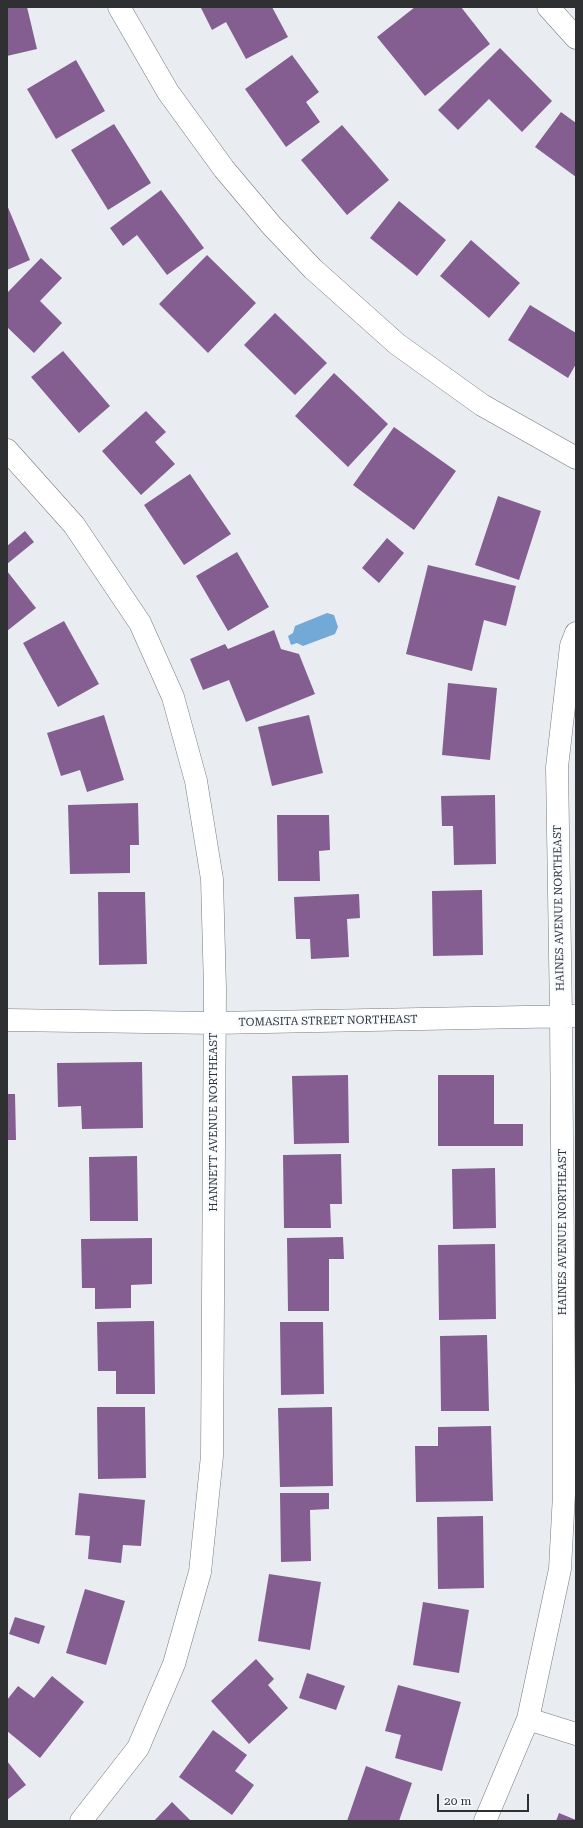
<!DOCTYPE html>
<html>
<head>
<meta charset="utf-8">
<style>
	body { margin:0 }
	#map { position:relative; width:583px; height:1828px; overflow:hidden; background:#e9edf2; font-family:"Roboto Serif",serif }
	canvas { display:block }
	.frame { position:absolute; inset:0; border:8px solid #2e3032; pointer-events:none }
	.scale { position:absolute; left:437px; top:1794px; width:92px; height:18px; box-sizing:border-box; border:2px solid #2e3032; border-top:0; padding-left:5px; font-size:12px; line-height:14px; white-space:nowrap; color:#2e3032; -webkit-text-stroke:3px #f7fafe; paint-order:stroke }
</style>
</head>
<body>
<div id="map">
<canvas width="583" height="1828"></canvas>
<div class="frame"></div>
<div class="scale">20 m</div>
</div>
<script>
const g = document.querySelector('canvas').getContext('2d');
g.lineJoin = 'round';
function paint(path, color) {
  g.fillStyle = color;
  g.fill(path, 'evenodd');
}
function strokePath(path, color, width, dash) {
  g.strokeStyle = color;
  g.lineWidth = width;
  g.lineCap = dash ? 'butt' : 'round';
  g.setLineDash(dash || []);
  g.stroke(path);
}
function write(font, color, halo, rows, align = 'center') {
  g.font = font + ' "Roboto Serif",serif';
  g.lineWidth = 4;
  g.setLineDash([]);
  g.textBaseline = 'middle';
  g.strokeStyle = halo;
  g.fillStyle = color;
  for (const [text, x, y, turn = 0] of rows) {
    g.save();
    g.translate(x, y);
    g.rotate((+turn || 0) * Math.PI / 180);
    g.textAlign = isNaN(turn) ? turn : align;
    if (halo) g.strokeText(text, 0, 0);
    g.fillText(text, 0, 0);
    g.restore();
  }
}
paint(new Path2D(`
	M327,613L334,615L338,627L335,634L303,646L297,643L291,645L288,636L293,633L295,626Z`), '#72a9d6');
paint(new Path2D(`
	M7,7H27L37,49L7,56Z
	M203,7H272L288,37L246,59L226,22L212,30L201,8Z
	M415,7H461L490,44L425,96L377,37Z
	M500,48L552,101L522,132L489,99L458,130L438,110Z
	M292,55L319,92L306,102L320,122L286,147L245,89Z
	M76,60L105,111L56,139L27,89Z
	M561,112L576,123V177L535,147Z
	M114,124L151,183L108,210L71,150Z
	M342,125L389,180L347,215L301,160Z
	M161,190L204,248L167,275L137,235L123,246L110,228Z
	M399,201L446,240L417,276L370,238Z
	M7,205L30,260L7,270Z
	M471,240L520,283L489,318L440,276Z
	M207,255L256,303L208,353L159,304Z
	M41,258L62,278L40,301L62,323L34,353L7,327V293Z
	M530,305L576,333V364L568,378L508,340Z
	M275,313L327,363L295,395L244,345Z
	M63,351L110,406L79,433L31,377Z
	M334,373L388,424L348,467L295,416Z
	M146,411L166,432L155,442L175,464L141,495L102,451Z
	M394,427L456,471L414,530L353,485Z
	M190,474L231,534L184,565L144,505Z
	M498,496L541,511L519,580L475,565Z
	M25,531L34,542L7,564V546Z
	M387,538L404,553L379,583L362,568Z
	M237,552L269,607L228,631L196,576Z
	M428,565L516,586L506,626L484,620L472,671L406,654Z
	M7,571L36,608L7,631Z
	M64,621L99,684L58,707L23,643Z
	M274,630L281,649L299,654L315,694L246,722L229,680L203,690L190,659L225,644L228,649Z
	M448,683L497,688L490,760L442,755Z
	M104,715L124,780L87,792L80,770L61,776L47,733Z
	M309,715L323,773L272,786L258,727Z
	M495,795L496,864L454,865L453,826H442L441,796Z
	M138,803L139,845H130V873L70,874L68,805Z
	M277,815H329L330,850L319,851L320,881H278Z
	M482,890L483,955L433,956L432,891Z
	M98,892H145L147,964L99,965Z
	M359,894L360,918L347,919L349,957L311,959L310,939H296L294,897Z
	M142,1062L143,1128L82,1129L81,1106L58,1107L57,1063Z
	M348,1075L349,1143L294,1144L292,1076Z
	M438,1075H494V1124H523V1146H438Z
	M7,1094H15L16,1140H7Z
	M341,1154L342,1204H330L331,1228H284L283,1155Z
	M137,1156L138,1221H90L89,1157Z
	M495,1168L496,1228L453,1229L452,1169Z
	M343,1237L344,1259H329V1311H288L287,1238Z
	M152,1238V1284L131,1285V1308L95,1309V1288H82L81,1239Z
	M495,1244L496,1319L439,1320L438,1245Z
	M154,1321L155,1394H116V1371H98L97,1322Z
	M280,1322H323L324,1394L281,1395Z
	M487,1335L489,1411H441L440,1336Z
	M97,1407H145L146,1478L98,1479Z
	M332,1407L333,1486L280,1487L278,1408Z
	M491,1426L493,1501L416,1502L415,1446H438V1427Z
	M79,1493L145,1500L141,1546L123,1545L121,1563L88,1559L90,1536L75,1535Z
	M280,1493H329V1509L310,1510L311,1561L281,1562Z
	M483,1516L484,1588L438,1589L437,1517Z
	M269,1574L321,1582L310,1650L258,1641Z
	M85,1589L125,1601L106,1665L66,1653Z
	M423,1602L469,1610L459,1673L413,1665Z
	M15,1617L45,1626L39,1644L9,1634Z
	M256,1659L274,1679L268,1685L288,1708L249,1744L211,1701Z
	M307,1673L345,1686L336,1710L299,1698Z
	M52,1676L84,1702L40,1758L7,1731V1700L18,1686L34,1698Z
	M398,1685L461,1702L442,1771L395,1758L401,1735L385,1731Z
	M213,1730L247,1755L235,1771L254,1785L232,1815L179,1777Z
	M7,1761L26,1785L7,1800Z
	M366,1766L412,1783L399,1821H347Z
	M172,1802L191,1821H154Z
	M559,1813L576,1820V1821H556Z`), '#845e90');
const minor = new Path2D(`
	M119,7L168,92L224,169L272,226L313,269L397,344L482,405L576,458
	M548,7L576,38
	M7,450L74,525L140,623L173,697L196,781L212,879L215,989L212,1456L200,1572L174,1664L138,1748L81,1821
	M7,1020L215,1023L576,1016
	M528,1719L576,1734
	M485,1821L528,1719L560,1569L564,1494V1388L561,1016L557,767L571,646L576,633`);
strokePath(minor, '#777b7f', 23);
strokePath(minor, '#fff', 22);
write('11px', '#2e3032', '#f7fafe', [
	["HAINES AVENUE NORTHEAST",559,908,-91],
	["TOMASITA STREET NORTHEAST",328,1021,-1],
	["HANNETT AVENUE NORTHEAST",214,1122,-90],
	["HAINES AVENUE NORTHEAST",563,1232,-90]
]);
</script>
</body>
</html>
